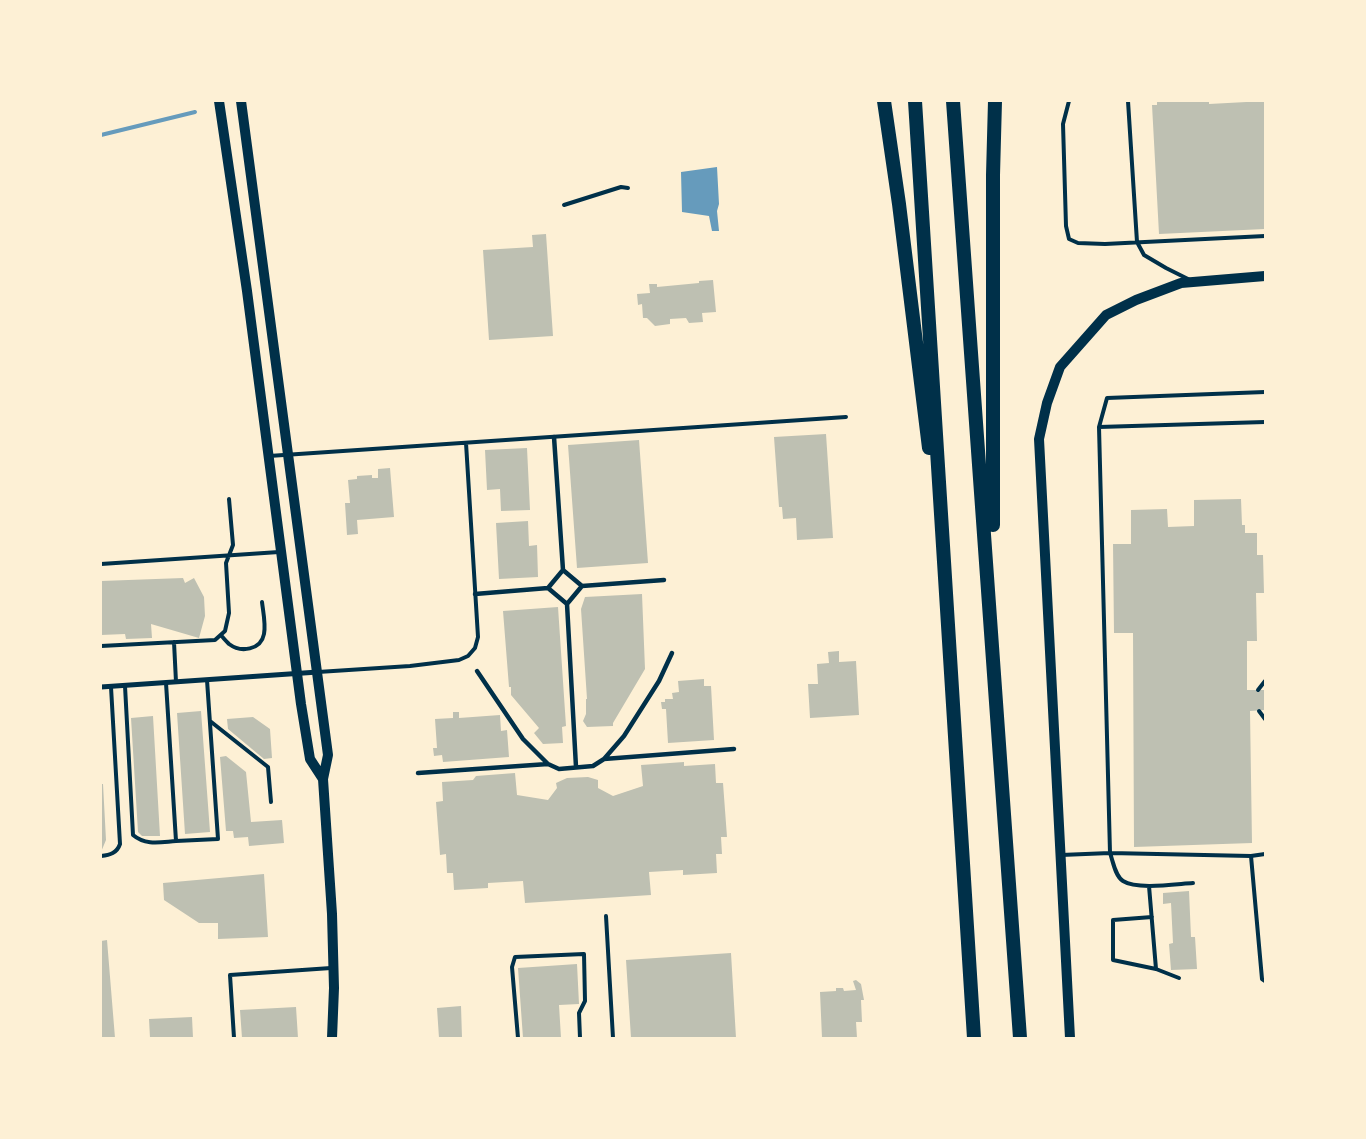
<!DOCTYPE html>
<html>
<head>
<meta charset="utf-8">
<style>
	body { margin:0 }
	#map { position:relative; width:1366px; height:1139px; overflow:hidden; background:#fdf0d5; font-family:"Alegreya Sans",sans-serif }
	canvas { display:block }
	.frame { position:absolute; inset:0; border:102px solid #fdf0d5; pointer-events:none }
</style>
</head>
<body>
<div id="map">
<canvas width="1366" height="1139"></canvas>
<div class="frame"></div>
</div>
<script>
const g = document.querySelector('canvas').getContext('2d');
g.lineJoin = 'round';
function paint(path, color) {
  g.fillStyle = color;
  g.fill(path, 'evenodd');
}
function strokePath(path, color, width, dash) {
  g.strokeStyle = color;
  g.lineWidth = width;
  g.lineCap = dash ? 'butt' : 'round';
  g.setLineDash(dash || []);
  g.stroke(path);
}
paint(new Path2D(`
	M717,167L719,204L717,211L719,231H712L709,216L682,212L681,172Z`), '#669bbc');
strokePath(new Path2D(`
	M101,135L195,112`), '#669bbc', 4);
paint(new Path2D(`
	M1157,101H1209V104L1265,101V229L1159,234L1152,105H1157Z
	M546,234L553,336L489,340L483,250L533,247L532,235Z
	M713,280L716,312L702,313L703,322L689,323L686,318L670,319V324L655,326L647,318H643L642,304L638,305L637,294L650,293L649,284H657V287L699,283V281Z
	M826,434L833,538L797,540L796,518L783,519L782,507H779L774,437Z
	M639,440L648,563L577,568L568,445Z
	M527,448L530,510L501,511L500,489L487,490L485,450Z
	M390,468L394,517L357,520L358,534L347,535L345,503H350L348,480L357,479V476L372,475V478H378V469Z
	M1241,499L1242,525H1245V533H1257V555H1263L1264,593H1256L1257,641H1247V690H1265V710L1250,711L1252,843L1134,847L1133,633H1114L1113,544H1131V510L1167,509L1168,527L1194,526V500Z
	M528,521L529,546L537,545L538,577L499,579L496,523Z
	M183,578L185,583L194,578L204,597L205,616L199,638L151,624L152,638L126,639L125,634L101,635V581Z
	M642,594L645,669L613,723V726L587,727L583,721L586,714V699H587L581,609L585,597Z
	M558,607L566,726L562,727L563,743L543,744L534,733L539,728L511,695V687H509L503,611Z
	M839,651V662L856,661L859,715L810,718L808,684H818L817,664L829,663L828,652Z
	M704,679V686H711L714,740L668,743L666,709H662L661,702H665V699H673L672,693L679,692L678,681Z
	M201,711L210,832L185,834L177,713Z
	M453,712H459V718L500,715L501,731L507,730L509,757L443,762L442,755L434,756L433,748H437L435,719L453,718Z
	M153,716L160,836H142L138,832L131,718Z
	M253,717L270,729L272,758L264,759L228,729L227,719Z
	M226,756L246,772L251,822L282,820L284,843L249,846L248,837L234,838L233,831H226L220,757Z
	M684,762V766L715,764L716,783H723L727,837H721L722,854H716L717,873L683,875V870L649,872L651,895L525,903L523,881L488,883V888L454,890L453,873H447L446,854L440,855L436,802L443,801L442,782L473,780L476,776L515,773L517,795L548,800L557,788L556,783L567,778L588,777L598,780V788L613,796L643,786L641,765Z
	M101,784H103L106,840L101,852Z
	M264,874L268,937L218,939V923H199L164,900L163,883Z
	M1189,891L1191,937H1195L1197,969L1171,970L1169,944L1173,943L1171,903L1163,904V893Z
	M107,940L115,1038H101V941Z
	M731,953L736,1038H631L626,960Z
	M577,964L579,1004L559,1005L561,1038H523L518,968Z
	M856,980L861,984L864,1000H861L862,1022H856L857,1038H822L820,992L836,991V988H843L844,991L856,990L853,981Z
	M461,1006L462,1038H439L437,1008Z
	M296,1007L298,1038H242L240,1010Z
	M192,1017L193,1038H150L149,1019Z`), '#bec0b2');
strokePath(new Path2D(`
	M1069,101L1063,124L1066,226L1069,239L1078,243L1105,244L1265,236
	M1128,101L1137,242L1144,255L1166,268L1190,280
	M564,205L621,187L628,188
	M1099,427L1265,422
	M269,456L846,417
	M101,564L279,552
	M221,635C223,638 226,641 229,644C241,653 261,650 264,634C266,624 263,611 262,602
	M174,642L176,682
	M101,646L215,640L225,631L229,613L226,563L233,545L229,499
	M318,672L410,666L459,660L468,656L475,648L478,637L466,443
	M125,686L133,835C146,846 161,842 176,841L166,683
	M1258,690L1265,681
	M1259,711L1265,719
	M210,721L268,767L271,802
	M176,841L218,839L207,680
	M1061,855L1110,853L1251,856L1265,854
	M101,856C110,855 117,853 120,844L111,687
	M1251,856L1262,979L1265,981
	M1193,883C1176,884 1137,890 1123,881C1115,876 1113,861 1110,853L1099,427L1107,398L1265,392
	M1149,886L1156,969L1113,960V920L1152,917
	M606,916L613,1038
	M1156,969L1179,978
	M234,1038L230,975L331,968
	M518,1038L512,967L515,957L584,954L585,1001L579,1013L580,1038`), '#003049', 4);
strokePath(new Path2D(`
	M554,437L563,570
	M582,586L567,604L548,588L563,570L582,586L664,580
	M475,594L548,588
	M567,604L576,767
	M477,671L523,739L548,764L559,769L593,766L604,759L624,736L659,681L672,653
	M604,759L734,749
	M418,773L548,764`), '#003049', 4.5);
strokePath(new Path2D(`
	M101,687L318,672`), '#003049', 5);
strokePath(new Path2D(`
	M219,101L247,291L301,704L310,759L323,779
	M241,101L328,755L323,779L332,914L334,988L332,1038
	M1070,1038L1039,439L1047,403L1060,367L1106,315L1136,300L1181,283L1265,276`), '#003049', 10);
strokePath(new Path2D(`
	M884,101L899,204L929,448
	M915,101L974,1038
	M953,101L1020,1038
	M993,525V175L995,101`), '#003049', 14);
</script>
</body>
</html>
